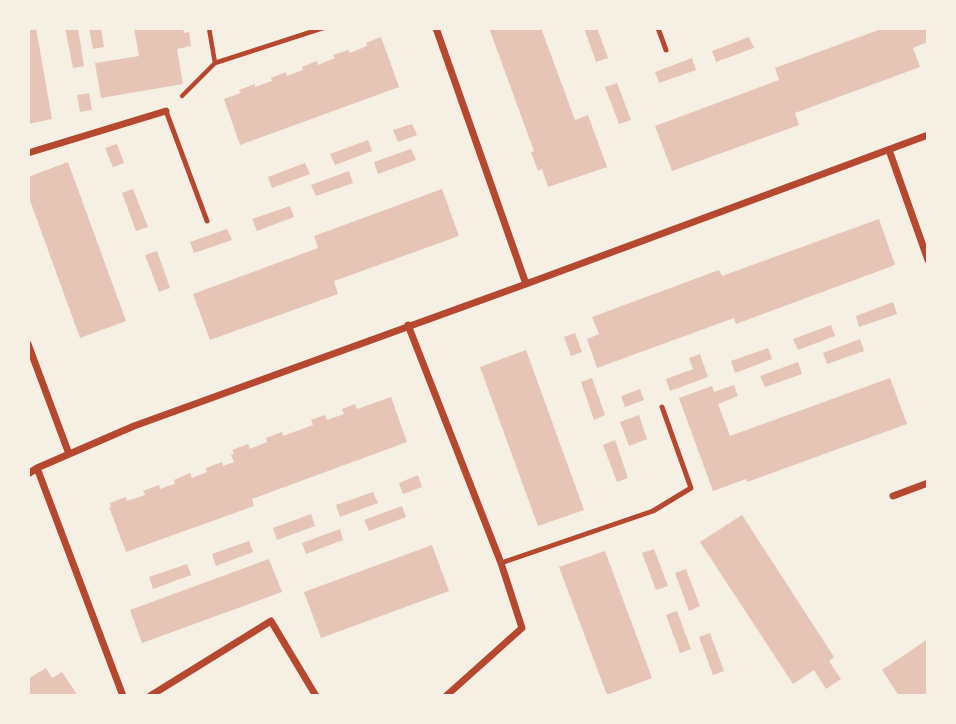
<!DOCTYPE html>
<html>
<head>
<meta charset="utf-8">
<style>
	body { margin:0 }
	#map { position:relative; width:956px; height:724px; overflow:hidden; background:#f6efe4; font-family:"PT Sans Narrow",sans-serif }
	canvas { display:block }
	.frame { position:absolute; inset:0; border:30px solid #f6efe4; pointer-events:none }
</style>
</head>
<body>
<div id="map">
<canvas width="956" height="724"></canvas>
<div class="frame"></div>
</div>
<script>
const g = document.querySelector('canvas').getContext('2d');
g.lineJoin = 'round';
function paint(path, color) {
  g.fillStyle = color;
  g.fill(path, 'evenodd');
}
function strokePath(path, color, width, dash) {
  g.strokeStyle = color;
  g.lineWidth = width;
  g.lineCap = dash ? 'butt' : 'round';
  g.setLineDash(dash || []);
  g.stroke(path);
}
paint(new Path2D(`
	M28,28H36L52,119L28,124Z
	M65,28H78L84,66L73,68Z
	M89,28H101L104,47L93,49Z
	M134,28H183L184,33L189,32L191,46L177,49L183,84L101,98L95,63L139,56Z
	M489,28H541L575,120L588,115L607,167L548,187L542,169L538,171L531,152L534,151Z
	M584,28H597L608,58L596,62Z
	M884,28H927L928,42L913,48L920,67L795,113L799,125L672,171L655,126L779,80L775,68Z
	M381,37L399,87L240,145L224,99L241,93L239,90L255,84V87L272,81L271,78L286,72L287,76L303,70L302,67L317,61L318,65L335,58L333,55L348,50L350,53L367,46L366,43Z
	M749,37L754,48L716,62L712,51Z
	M692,58L696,70L659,83L655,72Z
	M617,83L631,120L619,124L605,87Z
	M89,93L92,110L80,112L77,95Z
	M412,124L417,135L398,142L393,130Z
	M368,140L372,151L335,165L330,154Z
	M117,144L124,163L113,167L105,148Z
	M411,149L416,160L378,174L374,162Z
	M68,162L126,321L80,338L28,195V177Z
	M305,163L310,174L272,188L268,177Z
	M349,171L353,183L316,196L311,185Z
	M133,189L148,227L136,231L122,193Z
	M442,189L459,236L334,281L338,294L210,340L193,294L318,248L314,236Z
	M290,206L294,217L257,231L252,219Z
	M879,219L895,265L736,324L734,318L597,368L587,339L599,334L592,317L719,270L722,276Z
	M227,229L232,240L194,253L190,242Z
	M157,251L170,288L159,292L145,255Z
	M893,302L897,314L859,327L856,316Z
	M831,325L835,336L798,350L793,339Z
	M575,333L582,352L571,356L564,337Z
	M860,339L864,351L827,364L823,353Z
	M768,348L772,359L735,373L731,361Z
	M526,350L584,510L538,526L480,367Z
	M700,354L708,377L670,391L666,379L693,369L689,358Z
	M798,362L802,374L765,387L760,376Z
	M592,378L605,415L594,420L581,382Z
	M890,378L907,424L747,482L746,479L713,491L679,398L712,386L714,392L734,385L738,396L718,404L730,436Z
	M640,389L644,400L625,407L621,396Z
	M391,397L407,442L252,499L254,506L126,552L109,507H111L110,503L126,497L127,501L145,495L143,491L159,485L160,489L174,484L175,483L174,480L190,473L192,478L207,472L206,468L222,462L223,466L234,462L231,455L234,454L232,450L248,444L250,449L267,442L266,438L282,432L283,436L313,425L311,420L325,415L327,420L344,414L342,409L355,404L357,409Z
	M639,415L647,439L629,446L620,422Z
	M615,440L628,478L617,482L603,445Z
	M418,475L422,487L403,494L399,483Z
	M373,492L378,503L340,517L336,505Z
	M402,506L406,517L369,531L364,520Z
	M311,514L315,526L277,540L273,528Z
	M742,515L834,657L829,661L841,679L826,689L814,670L793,684L700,542Z
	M340,529L343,540L306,554L302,543Z
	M249,541L253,552L216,566L212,554Z
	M432,545L449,591L321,638L304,592Z
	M654,549L668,586L656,590L642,553Z
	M605,551L652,678L607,695L559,567Z
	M269,559L282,592L142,643L130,610Z
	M187,564L191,575L153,589L149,577Z
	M686,569L700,606L689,611L675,573Z
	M677,611L691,649L680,653L666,615Z
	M710,633L724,671L713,675L699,637Z
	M928,639V696H899L882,670Z
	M46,668L52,678L62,672L78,696H28V679Z`), '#e6c5b7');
strokePath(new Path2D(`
	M215,63L323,28
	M182,96L215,63L209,28`), '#b5482f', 4.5);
strokePath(new Path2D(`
	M658,28L666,50
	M166,111L207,221
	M501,563L653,511L691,488L662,407`), '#b5482f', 5);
strokePath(new Path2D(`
	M436,28L526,284
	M889,150L928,260
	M28,153L166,111
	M408,325L501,563L522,628L446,696
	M28,344L69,454
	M37,468L123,696
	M28,474L37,468L134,426L526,284L928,135
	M893,496L928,483
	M150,696L271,621L316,696`), '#b5482f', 7);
</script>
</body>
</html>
